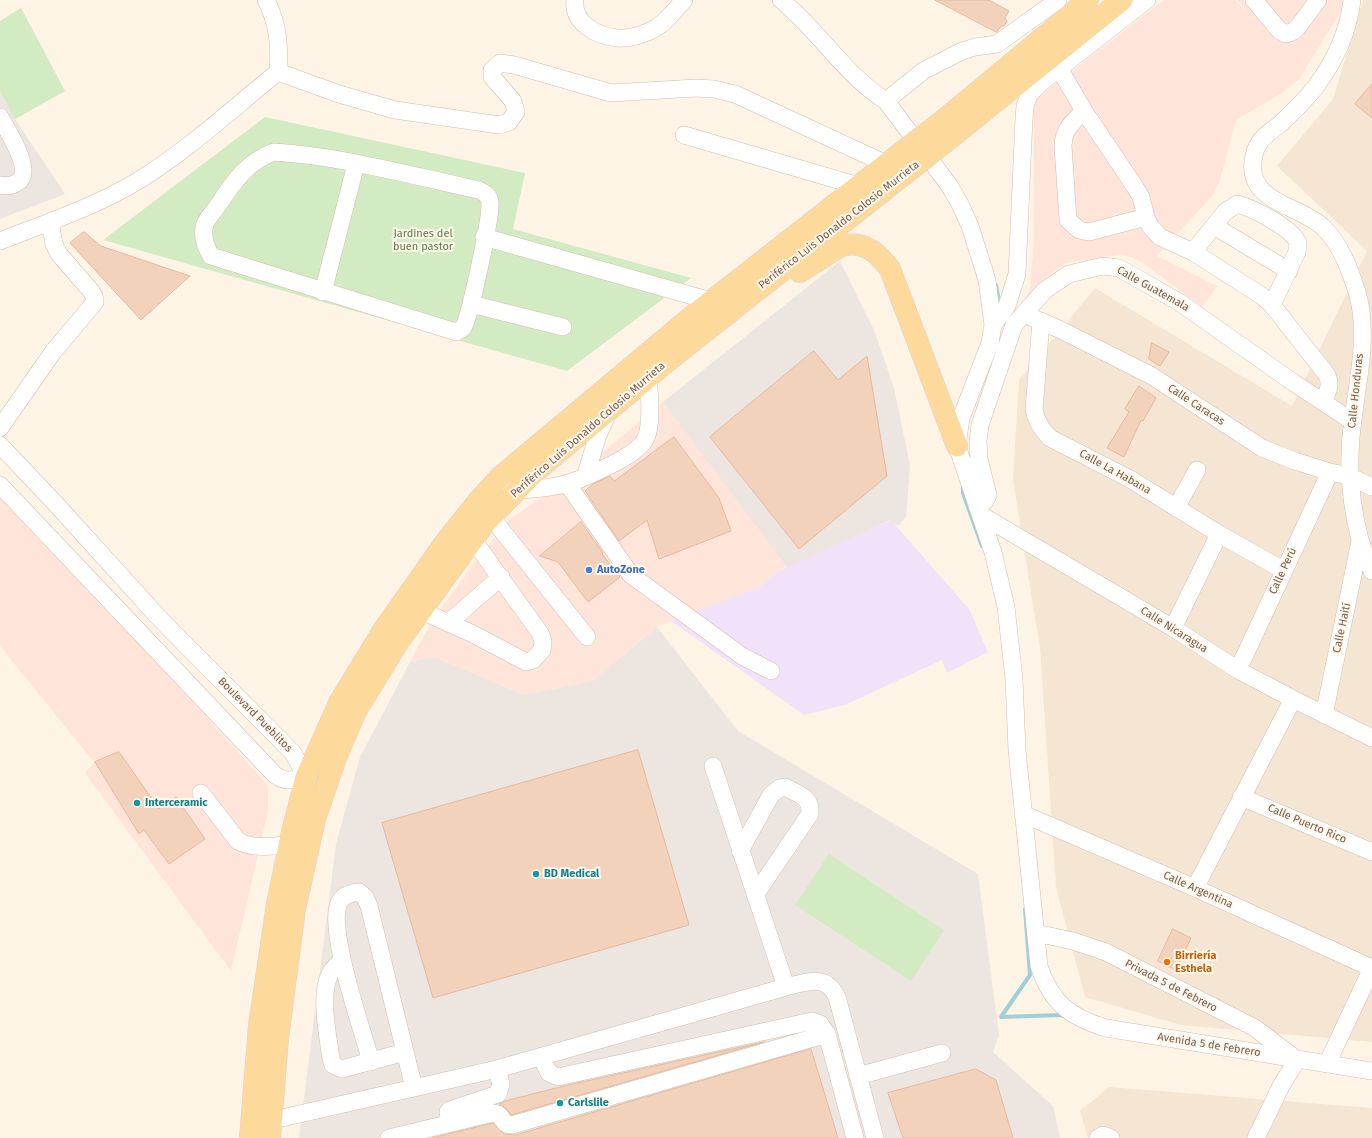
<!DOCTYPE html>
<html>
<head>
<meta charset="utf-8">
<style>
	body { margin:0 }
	canvas { display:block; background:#fdf4e5 }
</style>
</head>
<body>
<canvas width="1372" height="1138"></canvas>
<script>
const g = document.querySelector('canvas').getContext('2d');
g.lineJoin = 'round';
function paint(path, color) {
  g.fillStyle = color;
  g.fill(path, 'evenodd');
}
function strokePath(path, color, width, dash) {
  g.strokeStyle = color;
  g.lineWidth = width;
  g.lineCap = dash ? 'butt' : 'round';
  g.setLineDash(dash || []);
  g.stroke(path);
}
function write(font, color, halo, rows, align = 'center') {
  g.font = font + ' "Fira Sans",sans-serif';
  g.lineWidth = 4;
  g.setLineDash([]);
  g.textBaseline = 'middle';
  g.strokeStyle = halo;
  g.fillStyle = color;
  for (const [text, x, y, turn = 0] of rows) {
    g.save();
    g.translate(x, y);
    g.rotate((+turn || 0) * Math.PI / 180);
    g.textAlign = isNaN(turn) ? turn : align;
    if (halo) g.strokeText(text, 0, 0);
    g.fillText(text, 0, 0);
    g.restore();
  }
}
paint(new Path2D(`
	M1363,0H1372V1042L1181,1025L1085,997L1056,887L1040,648L1013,480L1019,380L1095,288L1292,406L1367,251L1277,166L1333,99Z
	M1109,1087L1372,1108V1138H1088L1080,1111Z`), '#f5e6d3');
paint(new Path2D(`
	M1164,0H1235L1247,13L1238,0H1348L1299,79L1282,93L1236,120L1220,180L1212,196L1157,256L1217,286L1202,307L1142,262L1122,254L1066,263L1046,277L1025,302L1030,287L1034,243V100Z
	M663,402L788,566L776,572L761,586L657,627L592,681L524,695L435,657L410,662L430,624L476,560L510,519L580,471Z
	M0,498L193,702L268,786V811L231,971L85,773L94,762L0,646Z`), '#fee4d9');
paint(new Path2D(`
	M21,8L65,91L15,119L65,194L0,219V21Z
	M840,261L874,330L894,388L910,465L906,517L898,526L890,520L788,568L663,402Z
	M657,627L738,731L978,874L999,1035L993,1052L1053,1106L1060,1138H299L336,844L360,757L410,662L435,657L524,695L592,681Z`), '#ede6e0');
paint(new Path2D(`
	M891,520L969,609L988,652L947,673L942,660L845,705L804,715L671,621L761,586L776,572Z`), '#f1e2f9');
paint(new Path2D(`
	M21,8L65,91L15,119L0,91V21Z
	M265,117L525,173L513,229L691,278L567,371L103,240Z
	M829,854L944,930L911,981L795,905Z`), '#d3ebc3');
strokePath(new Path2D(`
	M996,285L998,296L997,304
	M963,486V493L982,546
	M1025,909L1030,975L1001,1017L1061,1015L1065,1017`), '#9fd0da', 4);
const building = new Path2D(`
	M935,0H989L1009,11L1005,18L1007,21L1004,26H1001L997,32Z
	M1372,84V118L1355,104Z
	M84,232L101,246L190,276L141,320L70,243Z
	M1152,343L1169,352L1160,366L1149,359Z
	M814,351L838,380L867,356L887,476L799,549L710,437Z
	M1139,386L1156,398L1143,421L1141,420L1124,457L1107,448L1129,412L1125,409Z
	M674,437L719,498L731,531L659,559L647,520L619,541L585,491L593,484L610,476L614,481Z
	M581,522L603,553L602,554L620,577L588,602L558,562L540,556Z
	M638,750L689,925L433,998L382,823Z
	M119,752L159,809L176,797L205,839L169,864L144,830L139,834L95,762Z
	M1173,929L1191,938L1176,970L1158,961Z
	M764,1042L511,1115L506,1108L499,1104L505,1101L564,1086Z
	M811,1049L838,1138H432L493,1123L504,1134L515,1135Z
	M976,1069L996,1080L1013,1138H903L888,1093Z`);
paint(building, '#f3d2bc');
strokePath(building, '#e6b99c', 1);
const minor = new Path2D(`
	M575,0C572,23 597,36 617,38C628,39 641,35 650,31C664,25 674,11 684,0
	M781,0C819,31 845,75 886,101
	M1058,0L997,44L975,47L962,51L923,71L886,101L949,185L960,204L970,226L987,280L993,325L990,343L961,418L957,446L993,552L1006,607L1014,679L1017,750L1039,966C1051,1003 1070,1017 1106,1028L1372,1071
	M1254,0L1279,30L1286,34L1294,31L1298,27L1318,0
	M1352,0C1348,33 1334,63 1314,89C1303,102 1291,114 1279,125C1272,131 1262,136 1258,145C1255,149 1254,156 1253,161C1248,204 1301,205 1324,228C1341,245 1350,270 1357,292C1369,332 1358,380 1353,419C1347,459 1350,501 1360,540C1363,551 1368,561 1372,571
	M1059,68L1084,111L1135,187L1141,197L1146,217L1150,226L1160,237L1193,252L1262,296L1272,305L1327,375C1332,385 1327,393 1323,402
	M278,72L339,94L395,110L499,125L509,122L516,112L513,101L492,77V70L500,63L514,65L611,93L696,88L714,89L735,94L897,169
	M1084,111C1072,123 1064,128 1063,146L1068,220L1079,230L1089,232L1146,217
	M0,117C7,130 34,171 18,182C12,186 7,187 0,185
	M684,135L869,189
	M274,152C342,156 413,176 479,190C485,193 490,196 490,203C491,218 470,317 463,328L456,332L211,256C206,247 201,236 205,224C208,217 215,210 219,204C234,181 248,161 274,152Z
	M1214,226L1289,271
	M484,237L711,301
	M0,241C46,223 94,207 136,182C187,151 232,109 278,72C280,46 278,23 266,0
	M1193,252L1225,212L1237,204C1253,208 1292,228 1298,243L1297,252L1272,305
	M323,292L356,164
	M471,304L563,327
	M1024,314L1061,330L1152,376L1262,448L1295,461L1330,472L1349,476L1372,487
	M1041,321L1034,410C1037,422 1041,429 1050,438L1130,479L1219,534L1283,570
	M993,325L1007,306L1017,274L1024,119L1025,106L1029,95L1039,84L1147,0
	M0,428L53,352L95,302L94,296L91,291L59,254L54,244L50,222
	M0,445L54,502L161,620L293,753L306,777C294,780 284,783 274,774L0,485
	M585,477C602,469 635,456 645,440C653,426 649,385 647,369
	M568,485L631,575L742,656L771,671
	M511,486L516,490C541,489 562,487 585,477L598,435L609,411
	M977,506L985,501L988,495L979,459L978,441L980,425L1014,325L1045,290L1069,274L1103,266L1119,268L1179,302L1294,383L1352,421
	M483,507L587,637
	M1176,508L1197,470
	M981,515L1173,628L1238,670L1293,699L1372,738
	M411,606L473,634L526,662L533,660L542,650L543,641L540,633L466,530
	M448,623L501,577
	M1173,628L1219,534
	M1238,670L1330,472
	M1324,715L1360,541
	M713,766L786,987
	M201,793L238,841C255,851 282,845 301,842
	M1241,797L1372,852
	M1023,814L1195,888L1372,968
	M740,851L771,795L780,788L785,787C798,794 812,797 810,814L755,895
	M1195,888L1293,699
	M1036,933L1073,941L1106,952L1255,1028L1297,1060L1281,1086L1256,1138
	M342,960C338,964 333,968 330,974C319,995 328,1036 331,1059L333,1065L342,1069L405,1052
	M541,1057L549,1073L558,1077L812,1021L820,1024L827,1034L855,1138
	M371,1062C363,1031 325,925 340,901C345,894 352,893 359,892L365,897L369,906L414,1088
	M1327,1064L1372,968
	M858,1076L942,1053
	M450,1122L448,1112L450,1110L498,1094L501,1084L497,1069
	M260,1123L497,1069L786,987C806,982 826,973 837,997L875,1138
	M389,1138L493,1113L498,1114L506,1124L512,1125L827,1034
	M1098,1138L1103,1135L1111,1138`);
const major = new Path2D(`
	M946,118L1088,0
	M958,132L1122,0
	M800,272L841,246C864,240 877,252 890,269L957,446
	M250,1138L259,1025L277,904L292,832L306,777L340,701L384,629L446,541L478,501L500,477L691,317L907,148
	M270,1138L278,1038L295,909L315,819L336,758L356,711L399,641L485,523L535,472L669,360L920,162`);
strokePath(minor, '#d1bead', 18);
strokePath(major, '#dcd4d0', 22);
strokePath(minor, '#fff', 17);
strokePath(major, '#fdd99c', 21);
const majorBridge = new Path2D(`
	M907,148L946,118
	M920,162L958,132`);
strokePath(majorBridge, '#dcd4d0', 22, []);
strokePath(majorBridge, '#fdd99c', 21);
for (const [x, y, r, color] of [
	[589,570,4,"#3f7fe0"],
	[137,803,4,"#0f9aa8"],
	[536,874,4,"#0f9aa8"],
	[1167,962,4,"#e8710a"],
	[560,1103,4,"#0f9aa8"]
]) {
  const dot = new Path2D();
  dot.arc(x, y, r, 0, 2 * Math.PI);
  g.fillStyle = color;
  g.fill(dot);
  strokePath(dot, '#fff8ec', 1.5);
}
write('11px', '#775a49', '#fff8ec', [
	["Periférico Luis Donaldo Colosio Murrieta",839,225,-38],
	["Calle Guatemala",1153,289,29],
	["Calle Honduras",1356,391,-84],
	["Calle Caracas",1196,405,33],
	["Periférico Luis Donaldo Colosio Murrieta",588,430,-41],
	["Calle La Habana",1115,472,29],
	["Calle Perú",1283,571,-65],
	["Calle Haití",1342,628,-78],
	["Calle Nicaragua",1174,630,32],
	["Boulevard Pueblitos",255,715,45],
	["Calle Puerto Rico",1307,824,23],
	["Calle Argentina",1198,890,24],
	["Privada 5 de Febrero",1171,986,27],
	["Avenida 5 de Febrero",1209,1045,9]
]);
write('11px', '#537d41', '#fff8ec', [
	["Jardines del",423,234],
	["buen pastor",423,247]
]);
write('bold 11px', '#366cbe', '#fff8ec', [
	["AutoZone",597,570]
], 'left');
write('bold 11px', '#0d838f', '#fff8ec', [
	["Interceramic",145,803],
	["BD Medical",544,874],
	["Carlslile",568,1103]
], 'left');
write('bold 11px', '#c56008', '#fff8ec', [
	["Birriería",1175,956],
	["Esthela",1175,969]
], 'left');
</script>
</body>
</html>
